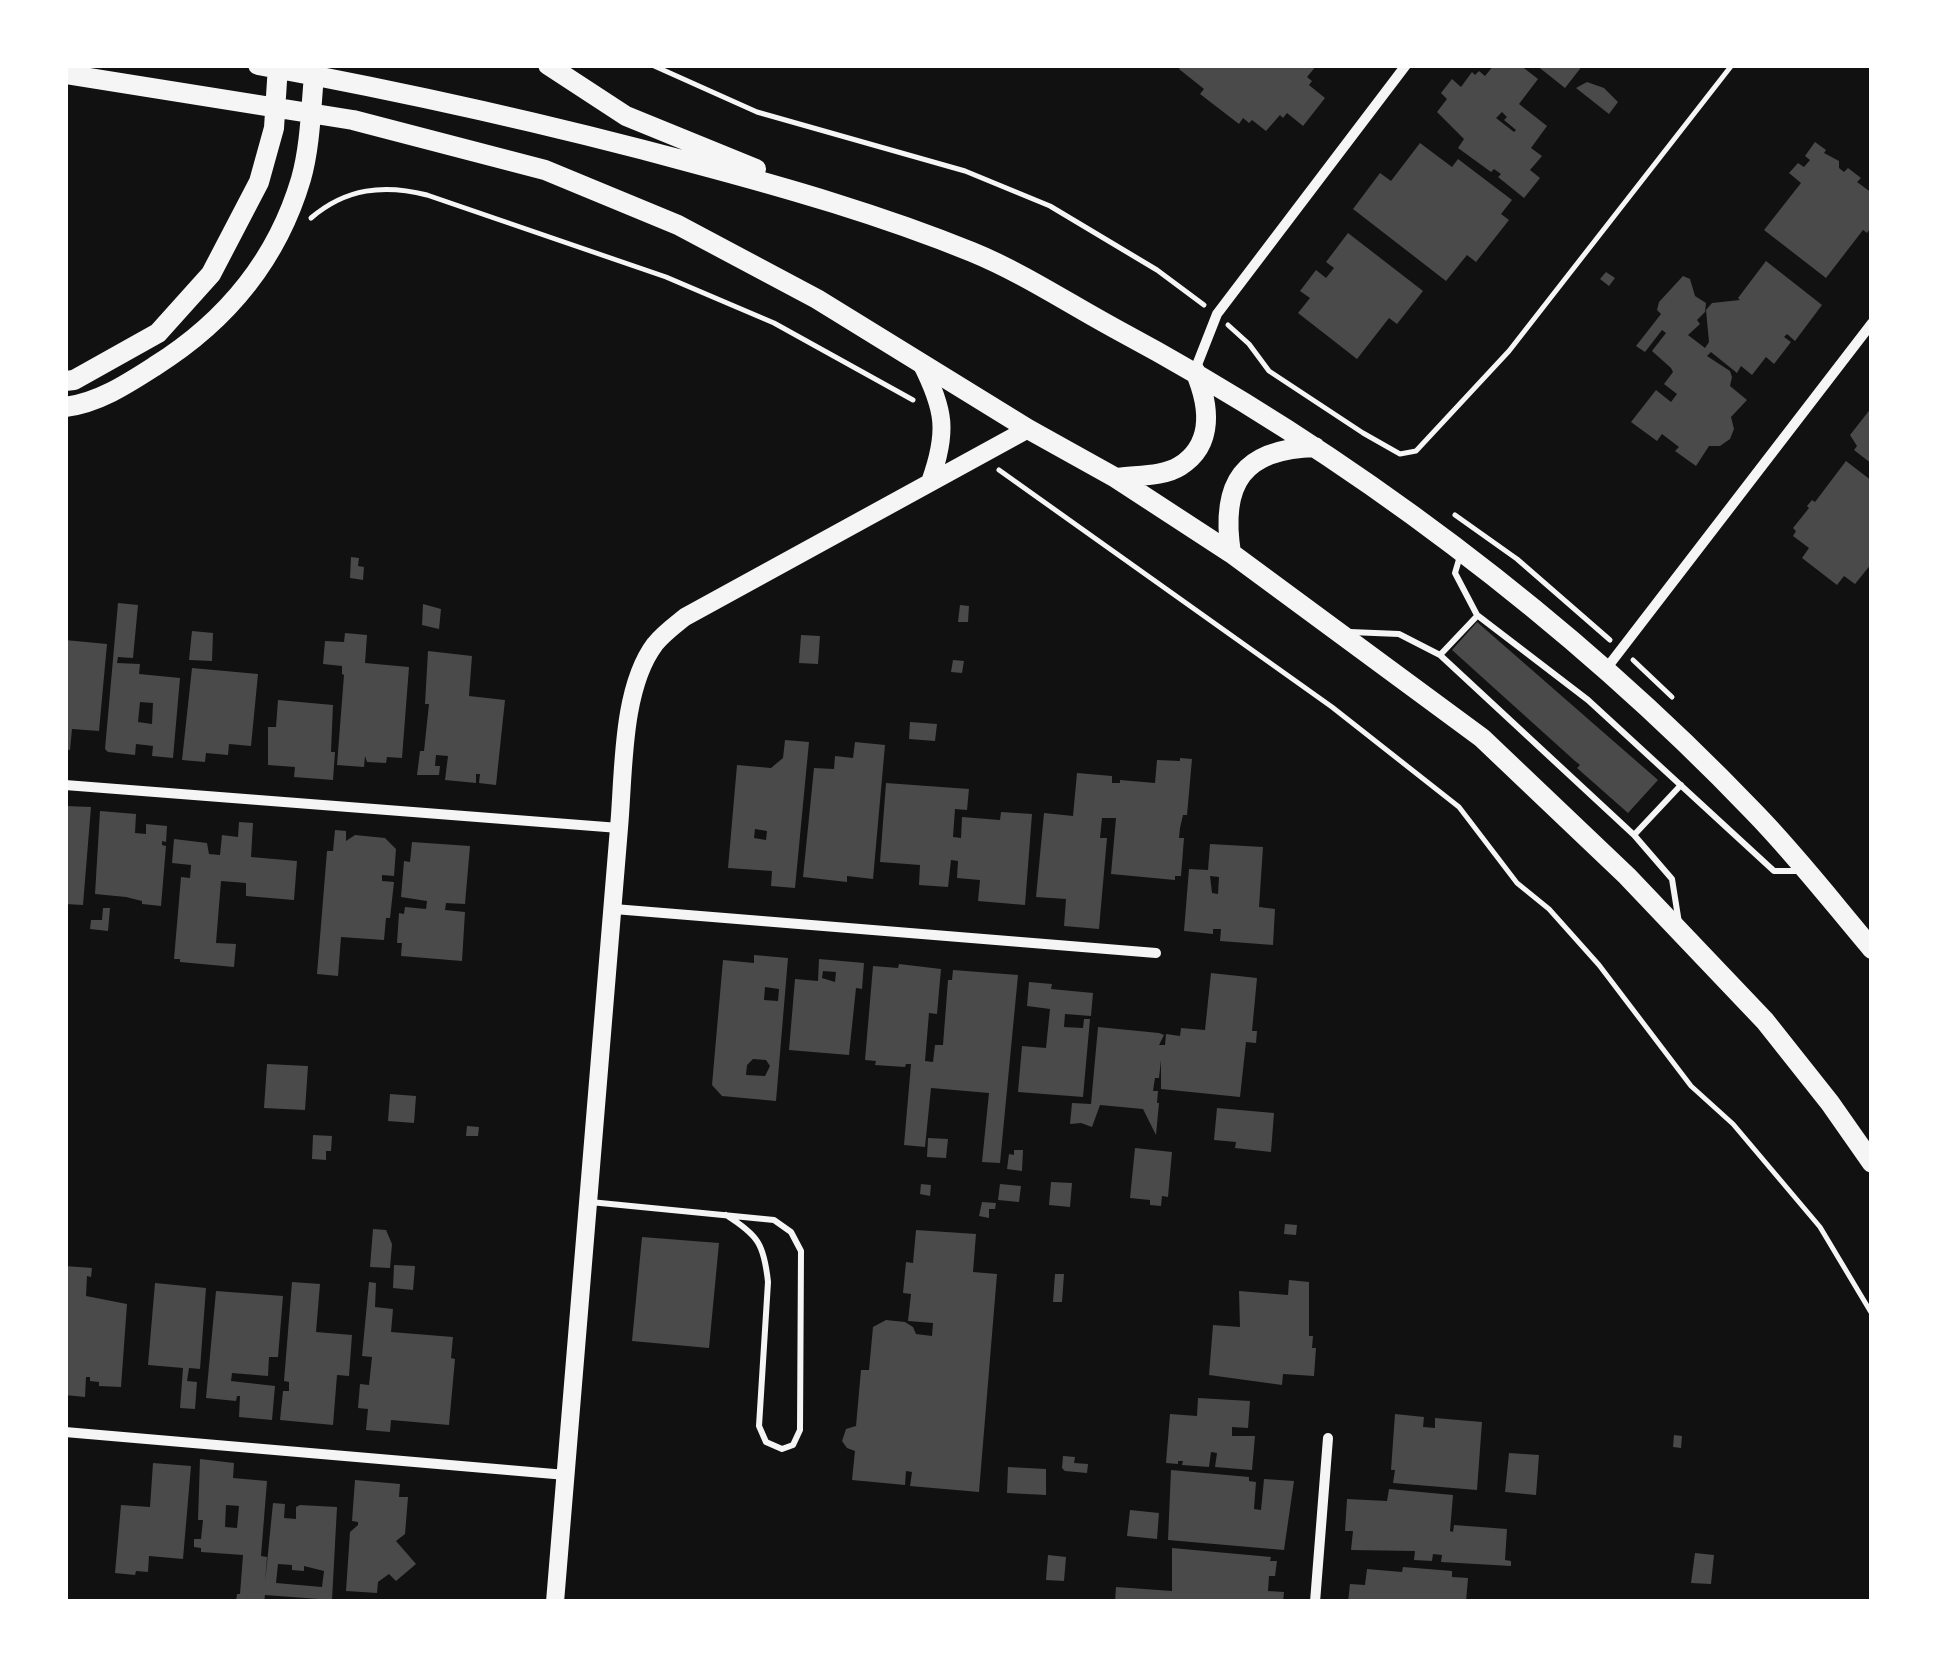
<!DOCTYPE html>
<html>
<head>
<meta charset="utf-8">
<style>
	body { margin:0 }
	#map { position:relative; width:1937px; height:1667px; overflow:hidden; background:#111; font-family:"Nunito Sans",sans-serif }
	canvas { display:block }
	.frame { position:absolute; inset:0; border:68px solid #fff; pointer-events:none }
</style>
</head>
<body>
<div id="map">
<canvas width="1937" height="1667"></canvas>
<div class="frame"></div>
</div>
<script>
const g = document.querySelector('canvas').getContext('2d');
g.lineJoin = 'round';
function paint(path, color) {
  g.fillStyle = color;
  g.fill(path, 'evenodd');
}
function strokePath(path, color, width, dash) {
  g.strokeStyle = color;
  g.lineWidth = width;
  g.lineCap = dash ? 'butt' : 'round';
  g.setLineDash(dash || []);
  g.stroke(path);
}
paint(new Path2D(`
	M1182,65H1317L1307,77L1312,81L1309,85L1325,98L1303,126L1287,113L1283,118L1280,115L1266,131L1252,120L1249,123L1243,118L1239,124L1200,94L1204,89L1179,69Z
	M1494,65H1520L1538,79L1519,104L1547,126L1531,148L1542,156L1530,170L1540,178L1524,198L1498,177L1501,174L1494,169L1491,172L1458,148L1464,139L1437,112L1447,99L1441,93L1452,79L1461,87L1472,72L1475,75L1479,71L1485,76ZM1502,112L1507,117L1504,120L1516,130L1514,132L1496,118Z
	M1536,65H1583L1565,88Z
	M1587,82L1604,88L1618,102L1609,114L1576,88Z
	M1815,142L1826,150L1824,153L1839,161V168L1844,172L1848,168L1861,178L1857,182L1872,193V226L1867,233L1863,230L1826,278L1764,230L1801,183L1789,173L1798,163L1804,167L1810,160L1805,156Z
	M1420,143L1452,167L1458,159L1512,200L1501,214L1509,220L1476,262L1467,255L1446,281L1353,209L1380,173L1391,181Z
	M1348,233L1423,291L1397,324L1389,318L1357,359L1298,313L1310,298L1300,291L1316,270L1326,278L1334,268L1326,262Z
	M1766,261L1822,305L1795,341L1787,334L1784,337L1791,342L1774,364L1766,357L1752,375L1741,366L1737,373L1711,352L1707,356L1730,371L1732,377L1730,386L1747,400L1731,417L1734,429L1730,439L1720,446H1709L1696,466L1675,451L1679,447L1662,434L1657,441L1631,422L1656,390L1671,402L1677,394L1664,384L1673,372L1671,368L1652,351L1666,333L1662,330L1645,352L1636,346L1661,314L1657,310L1659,302L1683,276L1690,279L1695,296L1706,303L1705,312L1697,320L1700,324L1688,335L1705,348L1709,342L1706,310L1712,303L1740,300L1738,298Z
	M1606,272L1615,278L1609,286L1600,279Z
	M1872,407V464L1854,450L1857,446L1850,435Z
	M1846,461L1872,481V563L1855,584L1844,576L1837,585L1802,558L1809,548L1793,536L1796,531L1793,528L1809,508L1807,506L1812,500L1815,502Z
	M351,557L359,558L358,566L364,567L363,580L350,578Z
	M118,603L138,605L133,658L118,657L117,663L140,664L139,674L180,678L173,758L152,756L153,746L136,744L135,755L108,752L105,749ZM140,702L153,703L152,724L138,722Z
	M423,604L441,609L439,629L422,625Z
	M960,605L969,606L968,622H958Z
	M1477,622L1658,780L1628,813L1577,768L1580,765L1575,761L1452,650Z
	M192,631L213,633L212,661L189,660Z
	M345,633L367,635L365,663L409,667L402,758L387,757L386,763L367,762L365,756L364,767L337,765L344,675L342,674V666L323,664L325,641L344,642Z
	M801,635L820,636L818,664L799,663Z
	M65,640L107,644L99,731L72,729L70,750L65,749Z
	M428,651L472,656L469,696L505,700L496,785L479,783L480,774H476V783L445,780L448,756L436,755L435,766H440L439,775H417L420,751H424L429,704H425Z
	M953,660L964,661L962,673L951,672Z
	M192,668L258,674L251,746L229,744L228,755L206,753L205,762L182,760Z
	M278,700L333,705L331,752H335L333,780L294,777L295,767L268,765V727H276Z
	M910,722L937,724L935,741L909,739Z
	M785,740L809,742L795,888L771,886L772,871L728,868L737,765L771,768L783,758ZM755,829L767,831L766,840L754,838Z
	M855,742L885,745L873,879L847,876V882L803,877L814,768L834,769L835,756L853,758Z
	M1180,758L1192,759L1187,815H1183L1180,828L1179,838H1184L1181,876H1175V880L1111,874L1116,818H1102L1100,838H1107L1099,929L1064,926L1066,899L1036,897L1044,813L1073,816L1077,773L1112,776V783H1120V780L1155,783L1157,760L1180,761Z
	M886,783L969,789L967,810L955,809L953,837L961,838L962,817L1000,820L1001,812L1032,814L1025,905L978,901L980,880L957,878L958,861L951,860L948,887L919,885L920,865L880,862Z
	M65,806L91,807L83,905L65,904Z
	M100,811L136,814L135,833L146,834V824L167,826L166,842L162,841V845L166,846L161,906L142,904V901L126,897L95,894Z
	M239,822L253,823L251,857L297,861L294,900L246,896V883L221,881L216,943L236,944L234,967L180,962V959H174L181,877L190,878L191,865L172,863L174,839L207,843L209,854L220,855L222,835L238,837Z
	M335,830L346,831V841L355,835L385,838L396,849L394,876L382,875V881L394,882L390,918H386L384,940L341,937L338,976L317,974L327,851H333Z
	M412,842L470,846L465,904L446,903L445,910L465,912L462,961L401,956L402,943H397L399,913L404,914L405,907L426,909L427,901L401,897L404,861L410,862Z
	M1210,844L1263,847L1259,907L1275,909L1273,945L1220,941L1221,929H1213V934L1184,931L1189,869L1208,870ZM1210,876L1219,877L1218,894L1212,893Z
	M103,908H110L108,931L90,929L91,920H102Z
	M754,955L788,958L776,1101L722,1096L712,1085L723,960L754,963ZM765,987L779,989L778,1001L764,1000ZM753,1059L766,1060L770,1066L765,1076L746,1075L747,1065Z
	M819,959L864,963L862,989L856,988L849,1055L789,1050L795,979L818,981ZM823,971L836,972L835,982L822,978Z
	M899,964L941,969L937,1014L929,1013L925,1061L933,1062L935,1045H943L948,980H952L953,970L1018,975L1000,1163L982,1162L989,1093L931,1088L925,1147L904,1145L911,1064H906L905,1067L875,1065L876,1061L865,1060L873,966L898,968Z
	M1211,973L1257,978L1252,1031H1257L1256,1043L1246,1042L1240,1097L1161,1089V1060L1159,1078H1155L1153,1091H1158L1157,1103H1159L1156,1135L1143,1109L1100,1105L1092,1127L1081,1123L1070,1124L1072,1103L1091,1104L1098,1027L1159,1033L1164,1035L1159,1045H1165L1166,1034L1180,1036L1181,1028L1205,1030Z
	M1029,982L1052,984L1051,989L1093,993L1091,1016L1065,1014L1064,1027L1083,1028L1084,1019H1090L1083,1097L1018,1092L1022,1046L1046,1048L1050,1009L1027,1006Z
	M267,1064L308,1066L305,1110L264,1108Z
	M390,1094L416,1096L414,1123L388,1121Z
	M1217,1108L1274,1113L1271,1152L1235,1148L1236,1142L1214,1140Z
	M467,1126L479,1127L478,1136H466Z
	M313,1135L332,1136L331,1151H326V1160L312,1159Z
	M928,1138L948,1139L946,1158L927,1157Z
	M1135,1148L1172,1152L1168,1197L1162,1196L1161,1206L1150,1205V1200L1130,1198Z
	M1014,1150H1023L1022,1171L1007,1169L1009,1154L1014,1155Z
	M1051,1182L1072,1183L1070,1207L1049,1205Z
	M921,1184L931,1185L930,1196L920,1194Z
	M1000,1184L1021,1186L1019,1202L998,1200Z
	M982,1202L996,1203L995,1209H989V1218L979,1216Z
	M1285,1224L1297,1225L1296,1235L1284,1234Z
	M373,1229L386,1230L392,1244L390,1268L370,1267Z
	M916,1230L976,1234L973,1272L997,1274L979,1492L910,1486L912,1472L906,1471L905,1485L852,1480L855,1451L847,1448L842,1441L846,1429L856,1426L861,1370H869L873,1327L886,1320L905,1322L913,1327L916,1334L932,1336L933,1323L908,1321L911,1294L903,1293L906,1262L913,1263Z
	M642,1237L719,1243L709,1348L632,1341Z
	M394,1265L415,1266L413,1290L393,1288Z
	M65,1266L92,1268L91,1277L87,1276L86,1296L127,1304L121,1387L99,1386V1382L90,1381V1377H86L85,1397L65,1395Z
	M1055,1274H1064L1062,1302H1053Z
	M1289,1280L1309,1282V1336H1313L1312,1348H1316L1314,1376L1283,1374L1282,1385L1209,1375L1213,1325L1240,1327L1239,1291L1288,1295Z
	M292,1282L320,1284L316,1332L352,1335L349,1376L337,1375L333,1425L280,1420L283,1391H289V1382L284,1381Z
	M369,1282L376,1283L375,1307L393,1309L391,1332L453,1337L451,1358L455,1359L449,1425L391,1420L390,1432L366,1430L368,1409L358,1408L360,1384L369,1385L372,1357L362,1356Z
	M155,1283L206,1288L200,1369L189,1368L187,1381L197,1382L195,1409L180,1408L183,1368L148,1365Z
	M216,1291L283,1296L278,1357H269L268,1376L232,1373L231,1381L275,1386L272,1420L239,1417L240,1396H237L236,1401L206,1398Z
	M1198,1398L1250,1401L1248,1428L1232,1427V1436H1255L1252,1470L1215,1467L1217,1453L1211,1452L1209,1467L1182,1465L1183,1461H1178V1464L1166,1463L1170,1414L1197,1416Z
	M1395,1414L1424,1417L1423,1427L1435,1428V1418L1482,1422L1477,1490L1393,1483L1395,1470H1391Z
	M1674,1435L1682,1436L1681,1448L1673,1447Z
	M1509,1453L1539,1455L1536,1495L1505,1492Z
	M1063,1456L1075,1457L1074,1463L1088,1464L1087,1473L1065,1471L1062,1468Z
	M200,1459L234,1463L233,1478L267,1481L261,1556L267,1557L265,1583L273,1503L285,1504L284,1518L296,1519V1507L300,1505L337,1507L332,1600L265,1595L264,1602H236L237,1594H240L243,1555L201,1552V1548L194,1547V1539H201L203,1520H198ZM226,1505L239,1506L237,1528L225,1527ZM278,1564L292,1565V1570L304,1571V1566L324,1571L322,1587L276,1583Z
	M153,1463L191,1466L183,1559L149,1556L148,1572L136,1571L135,1575L115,1573L121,1505L150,1507Z
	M1008,1467L1046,1469V1495L1007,1493Z
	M1171,1470L1249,1477V1481L1256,1482L1254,1509L1261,1510L1264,1479L1294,1481L1284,1550L1168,1540Z
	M355,1480L400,1484L399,1497H408L405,1534L396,1541L416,1564L396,1581L389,1574L378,1582L377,1593L346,1591L350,1532L358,1525V1522L352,1521Z
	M1389,1489L1453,1495L1450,1531L1453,1532L1454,1525L1507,1529L1505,1560L1511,1561V1566L1441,1562L1442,1555L1433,1554L1432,1561L1414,1560L1415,1551L1351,1550L1353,1531H1345L1347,1499L1387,1501Z
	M1130,1510L1159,1513L1157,1539L1127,1536Z
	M1172,1548L1271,1557L1270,1561H1277L1275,1576H1269L1268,1591L1284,1592L1283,1602H1115L1116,1587L1172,1591Z
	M1695,1553L1714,1555L1711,1584L1691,1583Z
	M1048,1555L1066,1557L1064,1581L1046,1580Z
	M1403,1567L1452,1571V1577L1468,1578L1466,1602H1348L1350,1584L1365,1585L1367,1569L1402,1572Z`), '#4a4a4a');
strokePath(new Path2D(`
	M652,65L757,112L965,171L1050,206L1157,270L1204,305
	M311,218C346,188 384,184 427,195L666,277L774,323L913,400
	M1228,325L1249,344L1269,371L1363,433L1400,454L1416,451L1509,351L1732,65
	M999,470L1332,707L1459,807L1517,883L1549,909L1599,965L1691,1086L1733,1124L1820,1227L1872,1314
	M1455,515L1517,559L1610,640
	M1633,660L1672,697`), '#f5f5f5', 5);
strokePath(new Path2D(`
	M1460,556L1455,573L1477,615L1588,700L1774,871H1799
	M1350,632L1399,634L1440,655L1634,835L1672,879L1679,923
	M1440,655L1477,616
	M1634,835L1681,785
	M590,1202L774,1220L791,1232L801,1251L800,1430L793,1445L782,1449L766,1442L759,1426L768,1282C764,1244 758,1235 726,1215`), '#f5f5f5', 6);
strokePath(new Path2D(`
	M1195,370L1217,314L1406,65
	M1606,669L1872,323
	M65,785L619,828
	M614,909L1156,953
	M65,1432L566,1475
	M1315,1602L1328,1438`), '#f5f5f5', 10);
strokePath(new Path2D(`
	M921,363C945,410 948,432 930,482
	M555,1602L619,828C624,773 621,689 655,644C663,634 675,625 685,617L1028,429`), '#f5f5f5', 18);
strokePath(new Path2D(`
	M258,65C405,92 549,124 693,163C787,188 881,215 972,252C1021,272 1068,303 1114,328C1348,453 1571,621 1754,812C1796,855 1833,903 1872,949
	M548,65L626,116L756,169
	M65,74L353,120L545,170L678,225L817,299L1028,429L1116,478L1231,553L1482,738L1627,876L1765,1021L1830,1103L1872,1163
	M65,381L74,380L158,333L211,274L259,182L274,128L278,65
	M65,407C98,403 127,384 155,366C225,322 277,260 301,179C311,144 311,102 315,65
	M1116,478C1135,475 1163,477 1180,466C1215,444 1209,404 1195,371
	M1231,553C1220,483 1243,449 1315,447`), '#f5f5f5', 20);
</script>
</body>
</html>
